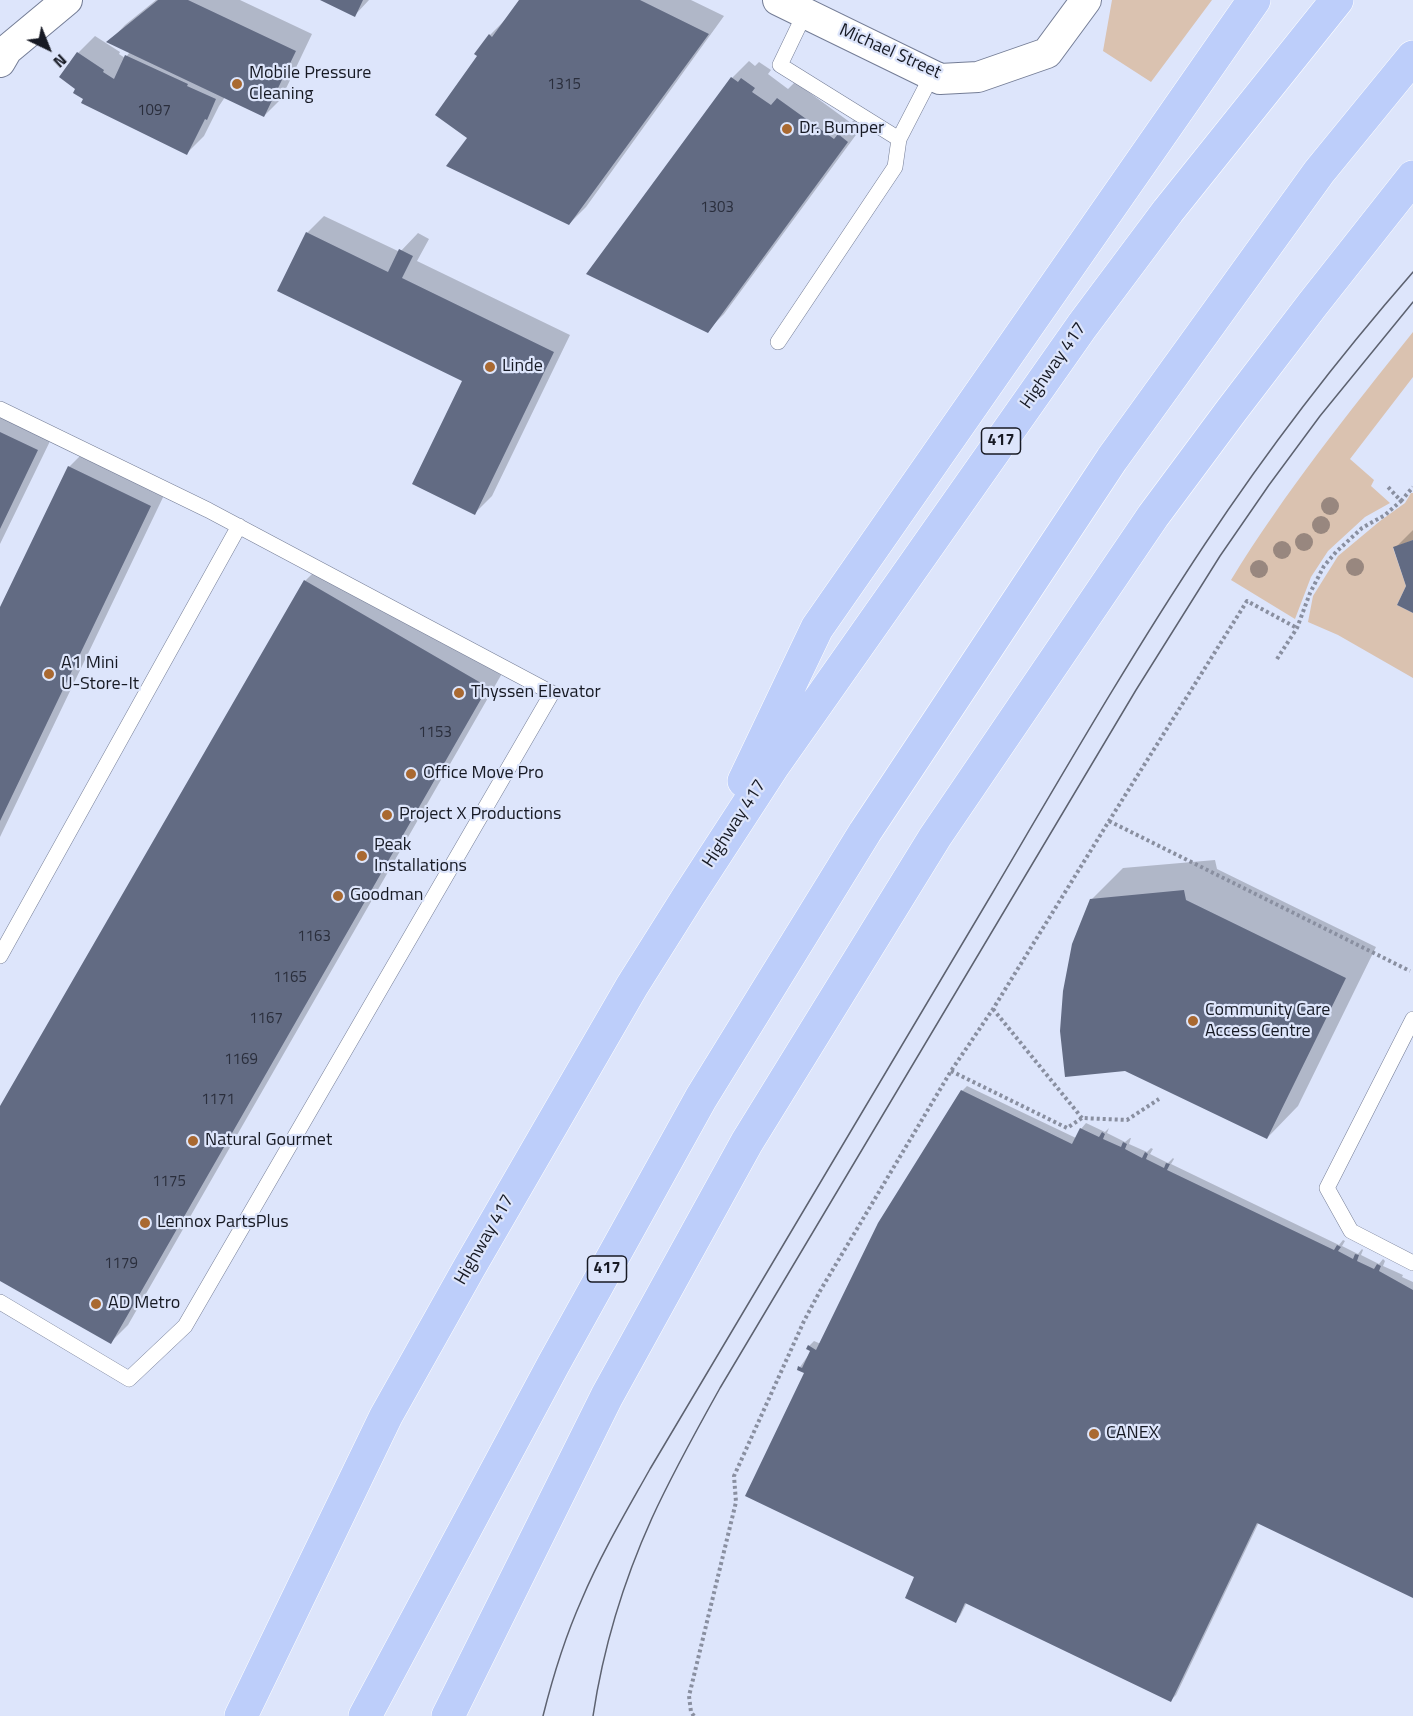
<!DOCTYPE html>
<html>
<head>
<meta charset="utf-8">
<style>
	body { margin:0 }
	#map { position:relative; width:1413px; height:1716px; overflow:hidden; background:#dde5fb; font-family:"Titillium Web",sans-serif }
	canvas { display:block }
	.north { position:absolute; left:18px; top:18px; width:60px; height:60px; -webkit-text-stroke:4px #dde5fb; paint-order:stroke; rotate:137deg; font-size:16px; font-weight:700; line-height:24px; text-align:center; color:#171a24 }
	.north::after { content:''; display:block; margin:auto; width:21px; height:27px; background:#171a24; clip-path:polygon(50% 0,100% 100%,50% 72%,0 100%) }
</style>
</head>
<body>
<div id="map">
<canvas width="1413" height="1716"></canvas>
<div class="north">N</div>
</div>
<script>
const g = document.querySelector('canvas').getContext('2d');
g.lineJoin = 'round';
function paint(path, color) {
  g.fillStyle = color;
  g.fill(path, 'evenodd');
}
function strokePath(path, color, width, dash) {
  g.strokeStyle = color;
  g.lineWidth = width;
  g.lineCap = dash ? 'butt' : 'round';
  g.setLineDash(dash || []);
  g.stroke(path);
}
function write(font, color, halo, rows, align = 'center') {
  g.font = font + ' "Titillium Web",sans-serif';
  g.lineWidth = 4.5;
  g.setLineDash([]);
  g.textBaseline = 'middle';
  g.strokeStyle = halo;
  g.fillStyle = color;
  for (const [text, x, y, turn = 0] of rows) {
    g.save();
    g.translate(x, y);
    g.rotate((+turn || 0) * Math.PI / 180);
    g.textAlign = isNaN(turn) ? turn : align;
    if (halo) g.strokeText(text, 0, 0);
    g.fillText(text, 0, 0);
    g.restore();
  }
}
paint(new Path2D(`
	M1112,0H1212L1151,82L1103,51Z
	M1413,332V377L1350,459L1374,480L1371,486L1390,503L1365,517L1328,551L1311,577L1295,619L1231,580C1285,492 1349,412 1413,332Z
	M1411,493H1413V540L1393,548L1406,586L1397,605L1413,613V678L1338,635L1308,622L1313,596L1338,556L1380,521L1405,503Z`), '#dac2b0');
paint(new Path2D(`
	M156,0H240L312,34L281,99L264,116L225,97L219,106L204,136L187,153L86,99L78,53L95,36L120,52L119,54L125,58L130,52L109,42L125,25Z
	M323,0H369L355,15Z
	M520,0H691L724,16L586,207L569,224L469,138L479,55L490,35L507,18Z
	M749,61L755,66L759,62L771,70L768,74L788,89L795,82L851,123L856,118L864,124L724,314L707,331L732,78Z
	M324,216L400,252L418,233L429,239L417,261L570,335L492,496L475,513L464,380L307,233Z
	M0,407L54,433L0,544Z
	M86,450L167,489L0,837V610L69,467Z
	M1413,530V611L1408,586L1395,548Z
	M322,564L504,670L128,1325L111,1342L0,1279V1110L305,581Z
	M1215,860L1217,869L1376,947L1298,1106L1267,1138L1091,900L1123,868Z
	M967,1086L1076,1138L1081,1129L1086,1123L1105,1132L1109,1128L1107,1133L1125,1142L1130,1138H1131L1129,1144L1147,1152L1151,1148L1153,1149L1150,1154L1168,1163L1173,1158L1174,1159L1171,1164L1339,1245L1343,1240L1345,1241L1342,1246L1358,1254L1362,1249L1363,1250L1361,1255L1379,1264L1383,1259L1385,1261L1383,1266L1403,1275L1402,1277L1413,1282V1596L1259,1522L1176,1695L1171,1700L967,1602L960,1616L955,1621L916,1577L806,1372L800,1367L812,1350L809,1346L814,1341L821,1344L962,1091Z`), '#0003');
paint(new Path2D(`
	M158,0H188L296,51L264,117L106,42Z
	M320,0H363L355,17Z
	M519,0H640L709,34L569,225L446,166L467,138L435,115L477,56L474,54L489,34L492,37Z
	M77,52L104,70L103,72L114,79L125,55L188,84L187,86L216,99L207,120L205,119L187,155L81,103L83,99L73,93L75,89L59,77Z
	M731,77L738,82L741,78L755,88L752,92L771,105L777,98L834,139L838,134L848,142L708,333L586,274Z
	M306,232L388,272L399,249L413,256L402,278L554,352L475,515L412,484L462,381L277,291Z
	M0,432L38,450L0,529Z
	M68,466L151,506L0,821V607Z
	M1413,540V613L1397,605L1406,586L1393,547Z
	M304,580L488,687L111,1344L0,1281V1106Z
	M1184,890L1186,900L1346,978L1267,1139L1125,1071L1065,1077L1060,1031L1063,991L1072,944L1090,899Z
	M961,1090L1072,1144L1080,1128L1099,1137L1102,1132L1105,1134L1103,1139L1121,1147L1123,1142L1127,1144L1125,1149L1142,1158L1145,1152L1148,1154L1146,1159L1164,1168L1166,1163L1170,1164L1167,1170L1334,1250L1337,1245L1341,1247L1338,1251L1353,1259L1355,1254L1359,1255L1357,1261L1374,1269L1377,1264L1381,1266L1379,1271L1413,1290V1598L1257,1523L1171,1702L965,1603L956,1623L905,1598L914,1577L745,1496L804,1373L797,1370L798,1366L802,1368L810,1351L806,1349L808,1345L816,1350L878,1223Z`), '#626b83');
const service = new Path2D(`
	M805,13L780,65L899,139
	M778,342L895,167L899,139L932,75
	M0,409L208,510L552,693L185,1326L129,1379L0,1302
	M0,956L239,526
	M1413,1019L1327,1188L1351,1231L1413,1263`);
const minor = new Path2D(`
	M778,0L940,79L978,77L1047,53L1086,0
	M0,62L7,50L67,0`);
const motorway = new Path2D(`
	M744,781L817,628L1254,0
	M241,1716L386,1416L469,1268L632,986L688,897L773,766L1082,326L1168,211L1337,0
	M365,1716L553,1365L701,1098L865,832L1112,459L1319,172L1413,57
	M448,1716L607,1396L747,1142L935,837L1153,516L1231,411L1312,305L1413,177`);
strokePath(service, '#747d96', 16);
strokePath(minor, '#747d96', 32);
strokePath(motorway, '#fff', 34);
strokePath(new Path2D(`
	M1401,501L1413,487
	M1277,659L1297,628L1310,593L1324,566L1336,552L1362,528L1385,515L1401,501L1388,487
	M1109,821L1410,971
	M993,1009L1082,1118
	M951,1071L1067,1128L1082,1118L1127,1120L1159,1099
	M694,1716L691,1712L689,1696L736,1502L734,1476L804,1321L820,1291L951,1071L993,1009L1109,821L1247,601L1297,628`), '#898fa0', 4, [3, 3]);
strokePath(service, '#fff', 15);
strokePath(minor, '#fff', 30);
strokePath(motorway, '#bdcefa', 33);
strokePath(new Path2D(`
	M543,1716C553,1676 565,1637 582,1599C601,1554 626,1512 650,1469C764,1277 879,1084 993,892C1062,775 1130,657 1205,544C1268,449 1338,358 1413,272
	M593,1716C603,1649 624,1580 652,1518C672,1474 696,1431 720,1388L1136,690L1220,556L1269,485L1320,416L1413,302`), '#5d6270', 1.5);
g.fillStyle = '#98877f';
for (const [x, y] of [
	[1330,506],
	[1321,525],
	[1304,542],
	[1282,550],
	[1355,567],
	[1259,569]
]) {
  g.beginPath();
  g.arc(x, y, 9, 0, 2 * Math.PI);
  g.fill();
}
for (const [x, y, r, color] of [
	[237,84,6,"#a96931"],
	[787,129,6,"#a96931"],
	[490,367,6,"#a96931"],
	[49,674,6,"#a96931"],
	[459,693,6,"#a96931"],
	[411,774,6,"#a96931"],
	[387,815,6,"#a96931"],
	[362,856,6,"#a96931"],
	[338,896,6,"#a96931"],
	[1193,1021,6,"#a96931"],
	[193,1141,6,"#a96931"],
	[145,1223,6,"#a96931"],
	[96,1304,6,"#a96931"],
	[1094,1434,6,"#a96931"]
]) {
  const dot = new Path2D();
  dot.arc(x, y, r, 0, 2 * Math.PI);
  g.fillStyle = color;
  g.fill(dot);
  strokePath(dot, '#dde5fb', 2);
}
write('15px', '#2a2e3c', null, [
	["1315",564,85],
	["1097",154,111],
	["1303",717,208],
	["1153",435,733],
	["1163",314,937],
	["1165",290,978],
	["1167",266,1019],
	["1169",241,1060],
	["1171",218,1100],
	["1175",169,1182],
	["1179",121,1264]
]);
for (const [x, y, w] of [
	[1001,441,39],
	[607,1269,39]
]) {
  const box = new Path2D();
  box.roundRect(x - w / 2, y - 13, w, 26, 4.5);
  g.fillStyle = '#dde5fb';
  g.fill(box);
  strokePath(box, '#171a24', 1.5);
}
write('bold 16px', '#171a24', null, [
	["417",1001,441],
	["417",607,1269]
]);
write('18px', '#171a24', '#dde5fb', [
	["Michael Street",890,52,24],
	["Highway 417",1054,366,-55],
	["Highway 417",735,824,-57],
	["Highway 417",485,1240,-60]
]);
write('18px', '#171a24', '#dde5fb', [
	["Mobile Pressure",249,74],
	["Cleaning",249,95],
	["Dr. Bumper",799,129],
	["Linde",502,367],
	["A1 Mini",61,664],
	["U-Store-It",61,685],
	["Thyssen Elevator",471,693],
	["Office Move Pro",423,774],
	["Project X Productions",399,815],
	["Peak",374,846],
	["Installations",374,867],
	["Goodman",350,896],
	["Community Care",1205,1011],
	["Access Centre",1205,1032],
	["Natural Gourmet",205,1141],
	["Lennox PartsPlus",157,1223],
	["AD Metro",108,1304],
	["CANEX",1106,1434]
], 'left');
</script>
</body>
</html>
